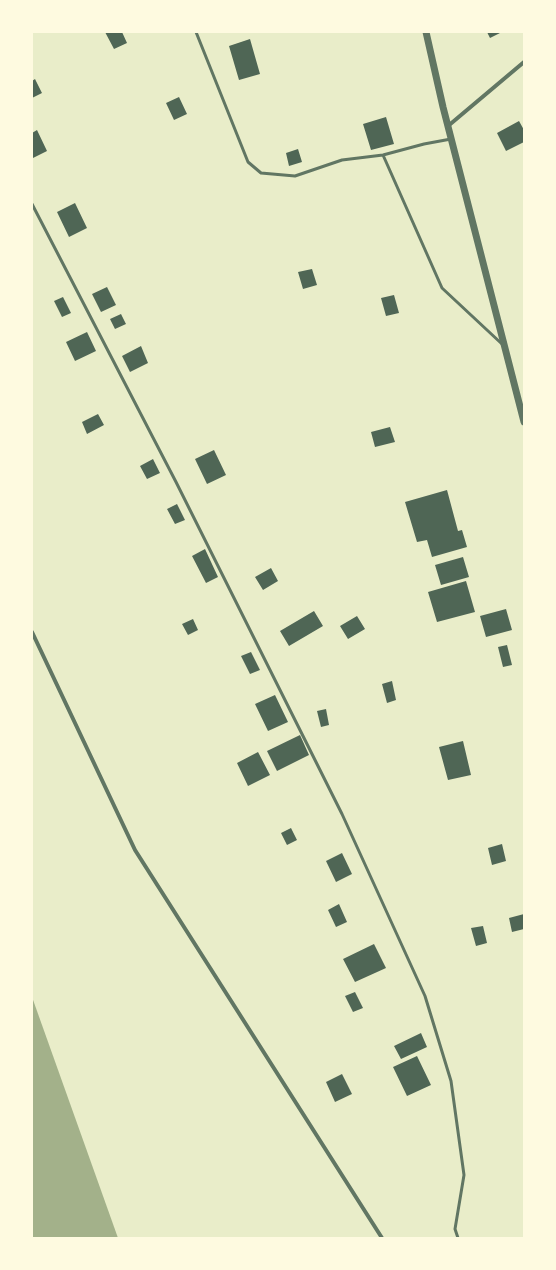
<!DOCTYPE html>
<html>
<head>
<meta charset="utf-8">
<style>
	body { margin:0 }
	#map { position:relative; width:556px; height:1270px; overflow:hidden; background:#e9edc9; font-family:"Work Sans",sans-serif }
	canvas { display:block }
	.frame { position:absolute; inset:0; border:33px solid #fefae0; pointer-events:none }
</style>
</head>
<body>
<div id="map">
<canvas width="556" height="1270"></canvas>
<div class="frame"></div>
</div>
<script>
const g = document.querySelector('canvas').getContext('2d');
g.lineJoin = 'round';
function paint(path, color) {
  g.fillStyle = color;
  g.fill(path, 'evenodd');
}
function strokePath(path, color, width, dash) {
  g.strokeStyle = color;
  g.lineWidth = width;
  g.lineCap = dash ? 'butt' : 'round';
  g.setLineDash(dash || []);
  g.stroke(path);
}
paint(new Path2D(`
	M32,997L118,1238H32Z`), '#a3b18a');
paint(new Path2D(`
	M105,32H122L127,43L114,49Z
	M487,32H499L500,33L490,38Z
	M250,39L260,74L239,80L229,46Z
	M35,79L42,93L32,98V81Z
	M179,97L187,114L174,120L166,103Z
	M386,117L394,144L371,150L363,124Z
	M519,121L524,130V142L506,151L497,133Z
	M37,130L47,151L33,158L32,133Z
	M298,149L302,162L289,166L286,153Z
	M75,203L87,228L69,237L57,212Z
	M312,269L317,285L303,289L298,272Z
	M107,287L116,305L101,312L92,294Z
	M394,295L399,313L386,316L381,298Z
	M63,297L71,313L62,317L54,301Z
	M121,314L126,324L115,329L110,319Z
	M87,332L96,351L75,361L66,342Z
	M141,346L148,363L130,372L122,356Z
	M98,414L104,425L87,434L82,422Z
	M390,427L395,442L375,447L371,432Z
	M214,450L226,475L207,484L195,459Z
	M153,459L160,473L147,479L140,466Z
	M447,490L458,531L462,530L467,547L432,557L427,540L417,542L405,502Z
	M177,504L185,520L175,524L167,509Z
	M205,549L218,577L206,583L192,556Z
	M463,557L469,577L441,585L435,565Z
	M271,568L278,581L263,590L255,577Z
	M466,581L475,612L437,622L428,592Z
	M506,609L512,630L486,637L480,616Z
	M314,611L323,626L289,646L280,631Z
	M357,616L365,629L348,639L340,626Z
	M193,619L198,630L188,635L182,624Z
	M507,645L512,665L503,667L498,647Z
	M251,652L260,670L250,674L241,656Z
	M392,681L396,700L387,703L382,684Z
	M275,695L288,722L268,731L255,704Z
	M326,709L329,725L321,727L317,711Z
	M300,735L309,755L277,771L267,751Z
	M463,741L471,775L448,780L439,747Z
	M258,752L270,775L248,786L237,763Z
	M291,828L297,840L287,845L281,833Z
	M502,844L506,861L492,865L488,848Z
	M342,853L352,874L336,882L326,861Z
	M339,904L347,922L336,927L328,910Z
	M524,914V929L512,932L509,918Z
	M483,926L487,943L476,946L471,928Z
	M374,944L386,968L355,982L343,959Z
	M355,992L363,1008L353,1012L345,996Z
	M421,1033L427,1047L401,1059L394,1046Z
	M417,1056L431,1085L407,1096L393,1067Z
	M342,1074L352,1094L335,1102L326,1082Z`), '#4f6655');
strokePath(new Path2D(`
	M196,32L248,162L261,173L295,176L342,160L383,155L424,144L451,139
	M383,155L442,288L502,344
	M32,204L176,482L342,814L425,996L451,1081L464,1175L455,1229L458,1238`), '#617663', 3);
strokePath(new Path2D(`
	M448,126L524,62
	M32,632L135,850L382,1238`), '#617663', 4);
strokePath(new Path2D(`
	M426,32L443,107L524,422`), '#617663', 7);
</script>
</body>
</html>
